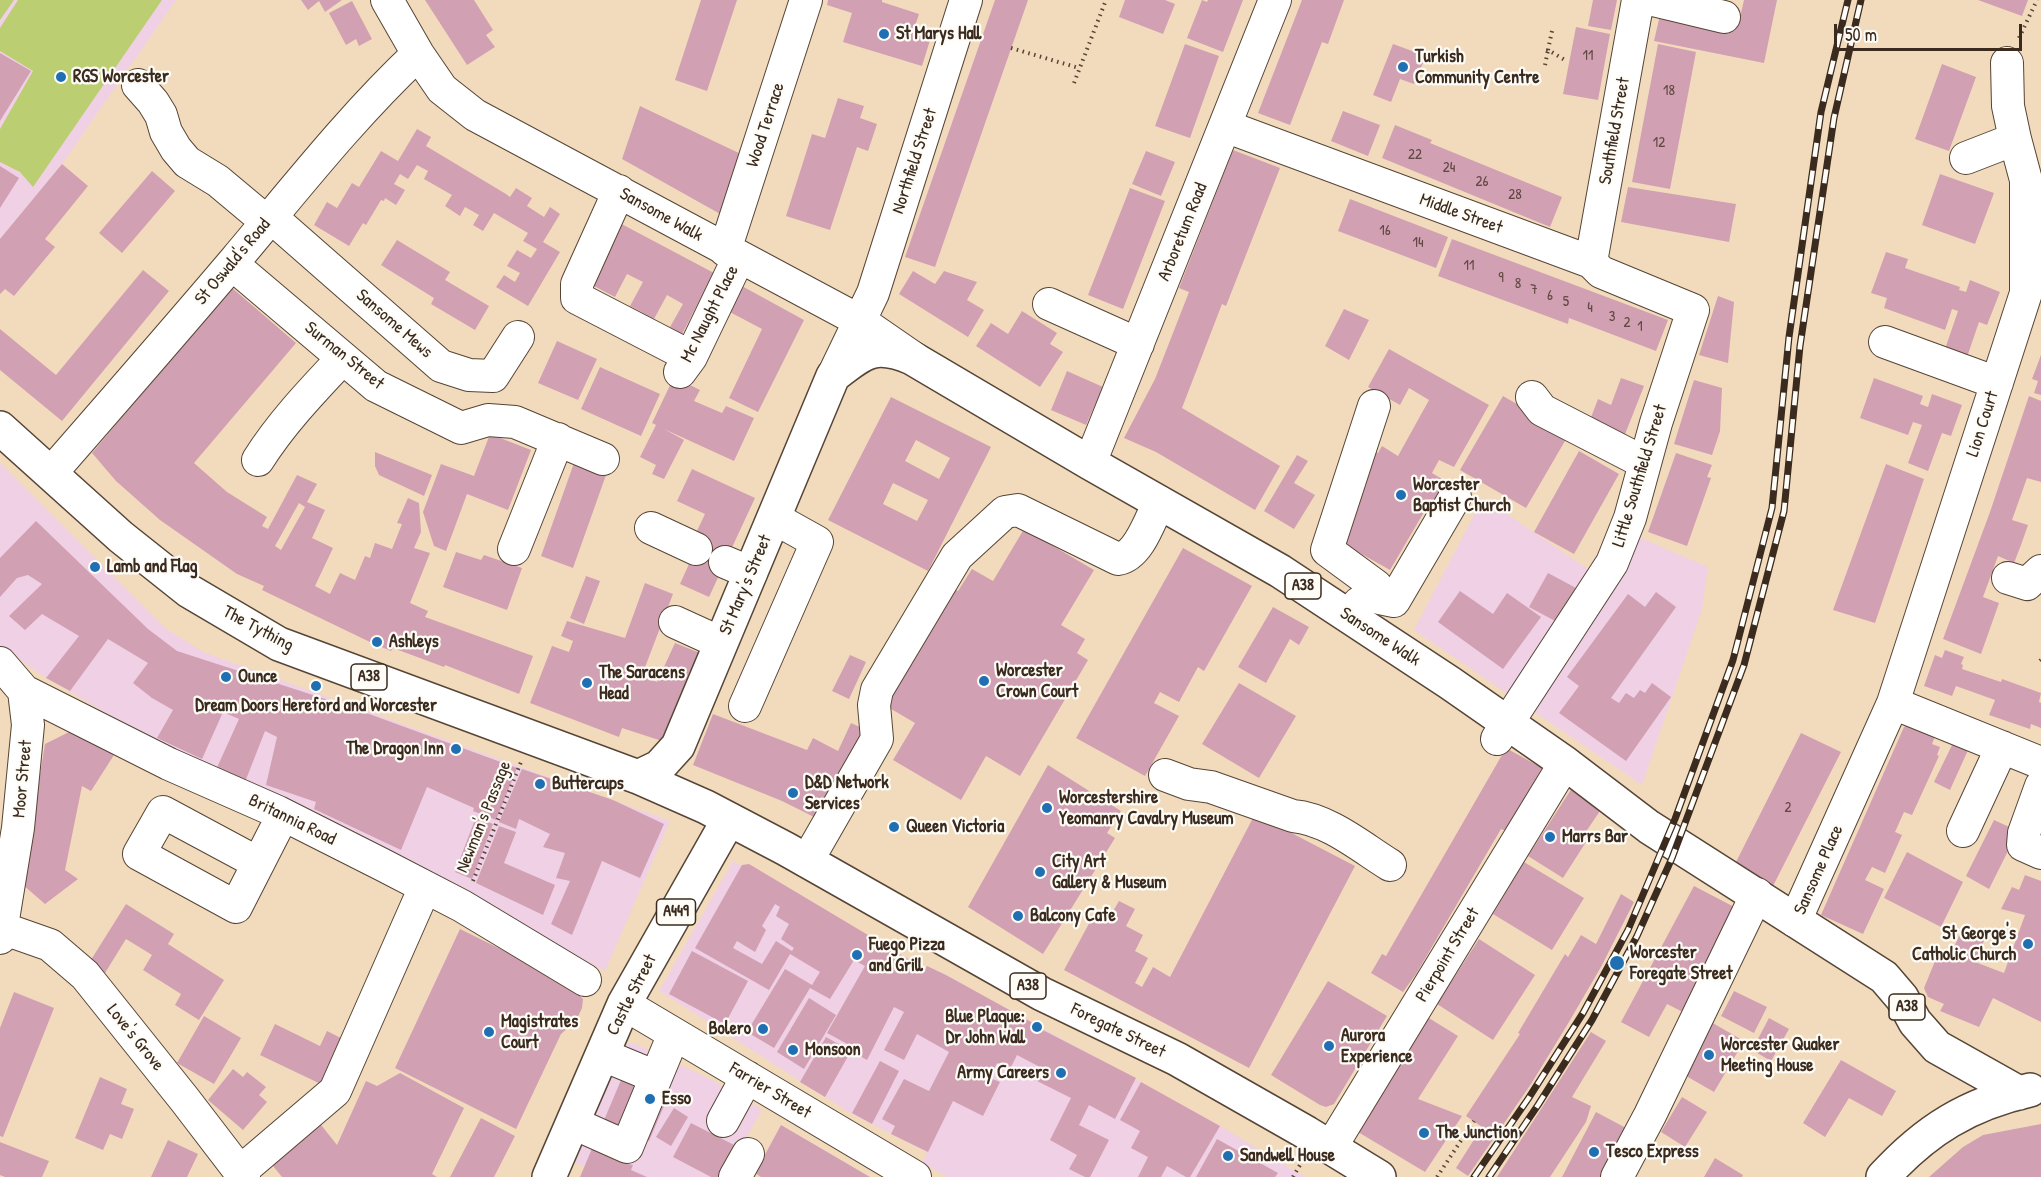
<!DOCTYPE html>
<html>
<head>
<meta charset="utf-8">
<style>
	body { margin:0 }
	#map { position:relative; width:2041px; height:1177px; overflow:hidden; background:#f2dbbc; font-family:"Patrick Hand",sans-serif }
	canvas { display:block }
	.scale { position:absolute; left:1834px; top:24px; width:188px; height:27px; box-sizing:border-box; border:3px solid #3b2a1e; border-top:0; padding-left:8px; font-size:18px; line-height:21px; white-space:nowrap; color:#3b2a1e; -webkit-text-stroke:4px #fdfcf7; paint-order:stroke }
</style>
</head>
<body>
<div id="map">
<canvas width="2041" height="1177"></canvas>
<div class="scale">50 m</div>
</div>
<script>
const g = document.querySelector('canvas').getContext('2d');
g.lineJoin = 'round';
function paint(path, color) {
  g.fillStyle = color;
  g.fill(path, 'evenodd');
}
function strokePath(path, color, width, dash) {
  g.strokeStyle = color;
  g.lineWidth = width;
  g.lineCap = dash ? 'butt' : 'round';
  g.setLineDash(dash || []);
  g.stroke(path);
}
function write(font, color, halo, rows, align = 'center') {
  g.font = font + ' "Patrick Hand",sans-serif';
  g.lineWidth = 4.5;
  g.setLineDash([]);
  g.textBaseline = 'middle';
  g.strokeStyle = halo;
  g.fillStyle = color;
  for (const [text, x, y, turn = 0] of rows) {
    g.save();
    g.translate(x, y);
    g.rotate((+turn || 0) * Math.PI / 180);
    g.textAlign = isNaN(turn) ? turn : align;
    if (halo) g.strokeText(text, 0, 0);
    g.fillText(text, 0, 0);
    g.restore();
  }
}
paint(new Path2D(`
	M0,0H176L62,164L0,239Z
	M0,463L165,628L203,652L670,821L605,971L371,842L182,758L37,672L0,645Z
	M1483,498L1588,569L1613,526L1708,567L1702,609L1642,785L1414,630Z
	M733,861L925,969L927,966L946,975L1033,1023L1220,1126L1305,1177H947L923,1163L927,1152L852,1114L659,991Z
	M626,1044H636L712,1080L762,1110L724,1177H611L575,1163L619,1049Z`), '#efd0e5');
paint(new Path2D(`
	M0,0H14L0,20Z
	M18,0H162L33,187L20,172L0,162V129L33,71L0,51V28Z`), '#bbce72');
paint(new Path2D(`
	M301,0H342L325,12L319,1L308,10Z
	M425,0H474L493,30L486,35L495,47L467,65Z
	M701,0H737L707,91L675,80Z
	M828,0H882V2L919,14L913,32L931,37L922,66L843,42L852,13L827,5Z
	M995,0H1028L935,267L905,257Z
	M1125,0H1165L1175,4L1163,34L1119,17Z
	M1202,0L1207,2L1208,0H1243L1223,52L1187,38Z
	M1302,0H1344L1328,44L1322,42L1290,125L1258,113Z
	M1593,0H1617L1611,30L1588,26Z
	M1744,0H1777L1764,63L1654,41L1662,6L1739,21Z
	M1978,0H2028L2022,16Z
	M352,1L372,39L359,46L356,39L346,45L329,13Z
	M1576,27L1610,34L1598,100L1563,94Z
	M1185,44L1219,56L1190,138L1155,126Z
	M1393,44L1426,56L1414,84L1400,79L1391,102L1373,95Z
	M1658,44L1696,52L1670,189L1632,182Z
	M0,53L31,71L0,121Z
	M1942,64L1976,77L1949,151L1915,139Z
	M838,98L864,106L860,118L877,124L868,151L857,147L830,230L786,216L812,134L825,138Z
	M640,106L743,155L722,215L622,159Z
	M1343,111L1380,125L1368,156L1331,141Z
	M1395,125L1432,140L1430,143L1562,197L1550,227L1382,158Z
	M417,129L431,137L426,146L506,194L510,197L516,188L532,198L527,206L544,217L550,207L560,214L543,242L560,252L528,306L496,287L504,275L515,282L520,273L507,266L517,250L531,258L537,249L523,241L528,233L494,213L483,231L473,225L479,215L465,207L460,216L445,206L452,195L424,179L428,171L417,165L408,179L400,174L394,184L405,190L396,205L385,198L384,201L381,200L366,225L363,223L349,246L314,225L327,202L337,208L352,183L359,187L381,151L398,161Z
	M1233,150L1280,168L1226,306L1222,304L1182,408L1280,466L1255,510L1156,452L1124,438L1155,379L1189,292L1179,288Z
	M1146,151L1175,162L1161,196L1132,184Z
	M62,164L88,186L45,239L55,247L14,296L5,289L0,294V239Z
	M0,166L19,178L0,208Z
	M152,171L175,191L122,253L99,233Z
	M1940,174L1994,193L1975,244L1922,225Z
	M1628,187L1736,204L1729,242L1621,222Z
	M1130,188L1165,201L1123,309L1088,295Z
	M1350,199L1448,237L1436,268L1338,231Z
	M614,220L714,273L682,334L670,327L683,304L667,295L654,319L630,306L643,282L627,274L615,297L590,284Z
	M1452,239L1668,320L1656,351L1569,318L1568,324L1438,276Z
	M397,240L450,272L445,280L489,306L475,330L431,304L434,298L381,265Z
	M1886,252L1908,259L1905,268L1960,287L1959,290L1966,292L1970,280L2000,292L1987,325L1979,322L1965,363L1943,355L1958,311L1952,309L1945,330L1884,308L1887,298L1871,293Z
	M143,270L169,291L62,421L0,370V329L56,375Z
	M913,271L935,284L944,271L977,282L967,300L984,310L968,337L899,294Z
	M740,285L804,320L758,412L729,398L762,329L726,310Z
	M231,287L296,343L194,463L227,492L267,517L262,526L268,529L297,475L317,484L307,502L325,510L312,538L333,548L315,586L330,594L340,573L355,580L365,556L370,558L375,543L392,549L402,524L397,523L408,498L419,503L421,532L414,548L430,553L410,603L428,611L425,617L533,656L519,694L445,665L444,667L393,648L391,651L372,643L262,590L264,586L237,574L160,520L116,481L92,453ZM299,503L305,507L281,550L275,546Z
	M1718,296L1734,302L1728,363L1699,355Z
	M1344,309L1369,320L1349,360L1325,346Z
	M1022,311L1057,333L1050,344L1063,352L1040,387L976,346L991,323L1008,334Z
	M557,341L597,359L578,400L538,383Z
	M1389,349L1489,405L1454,467L1439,460L1432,473L1450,484L1434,511L1427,507L1390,570L1333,538L1368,478L1359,473L1372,450L1378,453L1382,446L1398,456L1429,400L1409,388L1400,405L1368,387Z
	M2041,355V395L2034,393L2038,381L2032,379Z
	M600,367L660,394L641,436L581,409Z
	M1067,371L1103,387L1086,425L1051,410Z
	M674,377L700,390L694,401L722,413L726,406L754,418L734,461L664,429L684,440L664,479L652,474L656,465L640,457L656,425L652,423Z
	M1621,378L1644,386L1622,442L1587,428L1598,399L1611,405Z
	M1874,378L1923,396L1920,404L1928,407L1932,394L1962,405L1951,436L1942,433L1928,471L1908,463L1922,425L1913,422L1908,435L1860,418Z
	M1694,380L1722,388L1720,431L1712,455L1674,444Z
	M1503,396L1569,434L1526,508L1460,470Z
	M2029,396L2041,401V482L2027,478L2012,520L2028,525L2021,545L2014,563L1998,556L1983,597L1999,603L1981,654L1943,639L1990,512Z
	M891,397L991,447L928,571L828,520ZM916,440L950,458L939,479L905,461ZM893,483L928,500L917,521L883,504Z
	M490,434L531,450L508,510L467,494L446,551L434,546L423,512L441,464L474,476Z
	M1579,451L1619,474L1574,554L1534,532Z
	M375,452L432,475L424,496L379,475L375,466Z
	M1676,453L1712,465L1707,477L1711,478L1687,546L1648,532Z
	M1297,455L1308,461L1294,483L1315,495L1294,529L1264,511Z
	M574,463L606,475L573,568L541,556Z
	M1886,464L1924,479L1875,623L1833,610Z
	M692,469L755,498L709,597L680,584L702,535L696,533L705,514L677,501Z
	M36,521L148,629L177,651L350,707L517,768L496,820L473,811L474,808L427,787L401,850L314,809L316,802L266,785L277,737L265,731L245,782L215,772L239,719L223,712L202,759L157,738L173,710L152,698L133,683L148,663L108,639L70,691L46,678L79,636L42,614L25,630L9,616L42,584L28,575L17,578L0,597V558Z
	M1024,529L1094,570L1061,625L1085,639L1077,653L1088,660L1020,776L986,756L961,800L893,760L915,723L881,703L949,586L958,591L972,569L993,581Z
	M1183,548L1252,586L1204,671L1198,667L1179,702L1160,692L1154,703L1179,716L1145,776L1076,738Z
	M456,552L481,560L484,555L522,568L507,610L443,587Z
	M1548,573L1576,588L1557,622L1529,607Z
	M586,576L600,581L584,624L570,618Z
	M645,583L673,594L642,675L657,682L675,643L700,653L662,741L622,728L619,737L530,703L552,646L569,652L573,641L561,636L567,621L625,638Z
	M1460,591L1493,614L1507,593L1541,617L1503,669L1438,622Z
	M1656,592L1676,607L1611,698L1619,703L1626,693L1634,698L1640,690L1645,693L1652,683L1671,697L1626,761L1559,713L1579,686L1567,677L1628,594L1645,607Z
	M1273,607L1309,627L1299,645L1290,639L1266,683L1238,667Z
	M1945,650L1964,657L1961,664L1963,665L1962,669L2001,682L2002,679L2041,693L2039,702L2041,703V728L2031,724L2030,729L1989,715L1995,700L1956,686L1952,696L1924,686L1935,655L1942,658Z
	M850,655L866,662L849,699L832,691Z
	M1239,683L1296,716L1259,778L1202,744Z
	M713,714L807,750L813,738L838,751L851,723L871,732L818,819L782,801L693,765Z
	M1911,723L1936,734L1932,744L1940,747L1937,755L1939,756L1912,815L1904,812L1895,832L1902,835L1885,873L1872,867L1865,880L1884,889L1863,934L1821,915L1904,727Z
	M73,730L114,755L91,791L82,786L65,870L78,879L45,904L22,884L45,744Z
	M1801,733L1841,752L1773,886L1735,864Z
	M1954,741L1969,748L1950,790L1934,782Z
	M1506,748L1542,768L1506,831L1501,829L1416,974L1403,992L1371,973L1382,954L1386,956Z
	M1048,765L1121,811L1107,833L1115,838L1043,954L968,907Z
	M522,769L613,800L664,824L640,878L602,861L572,935L551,924L570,881L556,878L565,853L543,847L550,834L519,819L516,829L499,822Z
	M1572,788L1602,808L1581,839L1586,842L1563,878L1528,856Z
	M1255,814L1355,866L1249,1068L1064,970L1093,916L1106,923L1119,901L1135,909L1126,926L1143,935L1135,951L1148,958L1135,983L1142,987L1153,967L1170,977Z
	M476,817L493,824L472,879L455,872Z
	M1994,820L2018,831L1989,889L1966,876Z
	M499,826L516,832L504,863L555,885L543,915L476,883Z
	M1907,852L1963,882L1941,927L1884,898Z
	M1524,862L1584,898L1552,950L1493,914Z
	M749,864L925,969L927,966L946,975L1033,1023L1037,1027L1136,1078L1115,1119L1089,1105L1079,1125L1109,1140L1090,1177H1085L1069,1169L1077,1155L1050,1140L1071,1098L1035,1080L1040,1067L1017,1055L1010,1069L997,1063L990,1078L1000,1082L983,1116L953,1101L928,1152L891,1134L895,1126L882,1119L904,1079L929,1091L949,1052L917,1034L904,1060L884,1050L904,1012L894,1007L867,1060L851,1051L853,1047L827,1033L865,966L854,960L830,999L810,988L774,1048L747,1032L785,969L812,985L820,972L790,954L769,990L695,948L742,865ZM775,904L780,907L776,916L789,924L781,939L794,948L792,951L776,941L762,964L733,948L737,941L755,952L766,930L762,926Z
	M2025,875L2041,881V1022L1993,998L1979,1027L1940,1011L1944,1004L1928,997L1924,988L1940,949L1951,954L1963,927L1986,936L1975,962L2004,973L2025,915L2001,909L2012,887L2019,890Z
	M1694,886L1740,910L1685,1013L1667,1004L1649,1037L1621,1022Z
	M1621,894L1634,902L1601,967L1566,1027L1531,1084L1468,1176L1456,1168L1482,1127L1466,1116L1520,1034L1518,1033L1565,954L1568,957L1581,935L1596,944Z
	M126,904L174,934L168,944L224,980L199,1020L175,1005L181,994L143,970L152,955L126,939L105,973L89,963Z
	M460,929L567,982L583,999L582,1008L576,1021L561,1034L516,1129L395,1068Z
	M1479,939L1535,975L1493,1040L1437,1004Z
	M692,951L748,981L725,1024L669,994Z
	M1328,981L1387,1016L1334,1104L1326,1107L1320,1105L1271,1075Z
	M1734,991L1767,1007L1754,1033L1721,1016Z
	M14,992L54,1008L3,1137L0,1136V1028Z
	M809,998L836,1015L804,1069L777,1052Z
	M1424,1015L1458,1036L1418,1099L1462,1116L1425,1172L1353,1129Z
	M204,1016L241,1038L214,1084L177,1063Z
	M1704,1018L1744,1041L1714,1092L1674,1069Z
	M1769,1018L1789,1029L1771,1061L1752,1050Z
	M275,1024L320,1046L327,1031L349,1042L327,1087L260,1055Z
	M1591,1032L1606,1041L1572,1097L1591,1106L1586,1122L1550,1177H1497Z
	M826,1037L851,1051L825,1097L800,1082Z
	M1841,1060L1896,1091L1882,1116L1849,1098L1825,1137L1803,1123Z
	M880,1061L899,1071L872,1124L852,1113Z
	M233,1069L243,1077L247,1072L266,1087L259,1095L267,1102L243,1130L208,1100Z
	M400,1073L464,1108L432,1174L437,1177H282L269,1161L318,1121L337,1145L366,1081L377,1086Z
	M624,1073L670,1092L649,1141L641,1137L629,1164L633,1165L631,1170L647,1177H580Z
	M100,1077L127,1089L121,1104L134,1109L122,1139L110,1134L103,1150L75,1138Z
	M1141,1082L1220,1126L1190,1177H1186L1167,1166L1161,1177H1138L1148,1157L1131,1148L1140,1131L1120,1120Z
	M1682,1097L1707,1112L1685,1147L1661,1132Z
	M674,1108L688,1117L671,1146L656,1137Z
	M1596,1112L1626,1128L1600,1177H1562Z
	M481,1118L515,1136L494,1177H450Z
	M691,1123L740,1148L724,1177H711L673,1157Z
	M2041,1124V1177H1929L1963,1147L1983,1135Z
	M781,1125L870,1177H761L755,1173Z
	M1217,1139L1278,1173L1275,1177H1196Z
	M168,1140L198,1154L187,1177H151Z
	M0,1142L49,1161L42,1177H5L0,1175Z
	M1715,1158L1743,1175L1742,1177H1704Z`), '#d2a0b3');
const minor = new Path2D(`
	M387,0L418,54L442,89L475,115L860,321L915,359
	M1653,0L1724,17
	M2007,63L2008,106L2015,139
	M138,85L153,102L161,115L166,132L176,149L187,162L218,181L267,222
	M1225,126L1591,262L1601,272L1693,310L1656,423L1630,518L1612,563L1497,739
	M619,191L577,284V298L691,357
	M271,217L441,366L469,375L493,376L518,337
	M725,250L806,0
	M1591,262L1638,0
	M232,264L376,386L461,428L488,420L515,422L603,459
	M1049,304L1138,344
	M1885,342L1997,383
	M680,372L691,357L739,257
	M833,376L873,293L966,0
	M1532,397L1542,410L1645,463
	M258,460C282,422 313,390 343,358
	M1090,463L1275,0
	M51,473C113,402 175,331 236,259C295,189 351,117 418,54
	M651,528L696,549
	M514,549L558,439
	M725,562L751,573
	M2008,578L2027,584L2041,571
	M1370,596L1376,586L1327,550L1374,406
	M1355,608L1359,603L1370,596L1394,601L1455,497
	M675,622L721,643
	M0,663L24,691L169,764L278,812L381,864L462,906L585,980
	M1893,703L2026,293V180L2015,139L1966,158
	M745,706L817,542L774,518
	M1165,775L1189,784L1211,787L1293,816C1328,819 1361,847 1390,865
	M2041,786L2024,833L2023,845L2041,853
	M1963,831L2002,747
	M807,861L877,739L874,705L877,690L957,556L1005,512L1018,510L1118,559C1139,556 1150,520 1159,502
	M258,863L163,812L139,854L236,907L283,815
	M1795,921L1893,703L2041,763
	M2,930L13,932L50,945L85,975L185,1100L244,1177
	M0,938L18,828L28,725L24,691
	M624,1004L915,1177
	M603,1055L656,1077
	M723,1121L747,1077
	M573,1123L627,1147L674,1034
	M1331,1147L1565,763
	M240,1172L335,1091L425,887
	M735,1177L748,1154
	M1617,1177L1650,1115L1757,894`);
const major = new Path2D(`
	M0,428L121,537L189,591L279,644L638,777L706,807L786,849L1042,994L1177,1059L1307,1133L1379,1177
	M638,777L659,767L678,746L833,376C864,352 874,342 912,358L1090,463L1280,571L1450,683L1565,763L1649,827L1884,977L1902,998L1915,1022L1937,1047L2019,1093
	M549,1177L624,1004L729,819
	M1883,1177C1926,1130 1968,1104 2030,1090`);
strokePath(minor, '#564536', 34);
strokePath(major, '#564536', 36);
strokePath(new Path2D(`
	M1552,31L1548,50L1565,60
	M2019,38L2037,0
	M1011,48L1079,68
	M1545,65L1548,50
	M1074,83L1106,0
	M2040,661L2041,660
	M473,881L521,762
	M1293,1177L1300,1165
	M1437,1177L1474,1121`), '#564536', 4, [1.5, 4.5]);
strokePath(minor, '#fff', 32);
strokePath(major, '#fff', 33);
const rail = new Path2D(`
	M1474,1177L1528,1099L1583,1013L1628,930L1675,819L1733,660L1772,508L1789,337L1821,112L1848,0
	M1489,1177L1538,1105L1592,1020L1637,936L1672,858L1744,665L1784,511L1800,346L1834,118L1861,0`);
strokePath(rail, '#3b2a1e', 7);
strokePath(rail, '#fdfcf7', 4.5, [14]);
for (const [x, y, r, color] of [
	[884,34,6,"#1f6fb2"],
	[1403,67,6,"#1f6fb2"],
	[61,77,6,"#1f6fb2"],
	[1401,495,6,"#1f6fb2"],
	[95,567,6,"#1f6fb2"],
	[377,642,6,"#1f6fb2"],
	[226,677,6,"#1f6fb2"],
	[984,681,6,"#1f6fb2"],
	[587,683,6,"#1f6fb2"],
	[316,686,6,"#1f6fb2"],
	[456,749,6,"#1f6fb2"],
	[540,784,6,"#1f6fb2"],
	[793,793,6,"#1f6fb2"],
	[1047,808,6,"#1f6fb2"],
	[894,827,6,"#1f6fb2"],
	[1550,837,6,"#1f6fb2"],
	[1040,872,6,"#1f6fb2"],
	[1018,916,6,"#1f6fb2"],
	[2028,944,6,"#1f6fb2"],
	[857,955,6,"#1f6fb2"],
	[1617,963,8,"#1f6fb2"],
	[1037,1027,6,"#1f6fb2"],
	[763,1029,6,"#1f6fb2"],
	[489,1032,6,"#1f6fb2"],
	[1329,1046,6,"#1f6fb2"],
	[793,1050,6,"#1f6fb2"],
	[1709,1055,6,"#1f6fb2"],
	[1061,1073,6,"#1f6fb2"],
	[650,1099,6,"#1f6fb2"],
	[1424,1133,6,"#1f6fb2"],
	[1594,1152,6,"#1f6fb2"],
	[1228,1156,6,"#1f6fb2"]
]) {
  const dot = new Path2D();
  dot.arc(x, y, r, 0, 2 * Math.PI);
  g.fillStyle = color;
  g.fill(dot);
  strokePath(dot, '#fdfcf7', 2);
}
write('15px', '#614843', null, [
	["11",1588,56],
	["18",1669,91],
	["12",1659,143],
	["22",1415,155],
	["24",1449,168],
	["26",1482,182],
	["28",1515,195],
	["16",1385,231],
	["14",1418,243],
	["11",1469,266],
	["9",1501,278],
	["8",1518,284],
	["7",1534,290],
	["6",1550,296],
	["5",1566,302],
	["4",1590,308],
	["3",1612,317],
	["2",1627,323],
	["1",1640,327],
	["2",1788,808]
]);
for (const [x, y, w] of [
	[1303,586,36],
	[369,677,36],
	[676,912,39],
	[1028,986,36],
	[1907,1007,36]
]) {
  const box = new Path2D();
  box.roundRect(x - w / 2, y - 13, w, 26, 4.5);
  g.fillStyle = '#fdfcf7';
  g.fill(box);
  strokePath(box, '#3b2a1e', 1.5);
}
write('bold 16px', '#3b2a1e', null, [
	["A38",1303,586],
	["A38",369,677],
	["A449",676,912],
	["A38",1028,986],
	["A38",1907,1007]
]);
write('bold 18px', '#3b2a1e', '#fdfcf7', [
	["St Marys Hall",896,34],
	["Turkish",1415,57],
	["Community Centre",1415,78],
	["RGS Worcester",73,77],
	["Worcester",1413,485],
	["Baptist Church",1413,506],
	["Lamb and Flag",107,567],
	["Ashleys",389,642],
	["Worcester",996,671],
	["Crown Court",996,692],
	["The Saracens",599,673],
	["Head",599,694],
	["Ounce",238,677],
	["Dream Doors Hereford and Worcester",316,706,"center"],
	["The Dragon Inn",444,749,"right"],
	["D&D Network",805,783],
	["Services",805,804],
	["Buttercups",552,784],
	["Worcestershire",1059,798],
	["Yeomanry Cavalry Museum",1059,819],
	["Queen Victoria",906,827],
	["Marrs Bar",1562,837],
	["City Art",1052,862],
	["Gallery & Museum",1052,883],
	["Balcony Cafe",1030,916],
	["St George's",2016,934,"right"],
	["Catholic Church",2016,955,"right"],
	["Fuego Pizza",869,945],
	["and Grill",869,966],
	["Worcester",1630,953],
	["Foregate Street",1630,974],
	["Blue Plaque:",1025,1017,"right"],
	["Dr John Wall",1025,1038,"right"],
	["Magistrates",501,1022],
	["Court",501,1043],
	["Bolero",751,1029,"right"],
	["Aurora",1341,1036],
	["Experience",1341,1057],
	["Worcester Quaker",1721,1045],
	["Meeting House",1721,1066],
	["Monsoon",805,1050],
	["Army Careers",1049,1073,"right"],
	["Esso",662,1099],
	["The Junction",1436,1133],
	["Tesco Express",1606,1152],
	["Sandwell House",1240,1156]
], 'left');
write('18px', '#3b2a1e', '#fdfcf7', [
	["Wood Terrace",766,125,-72],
	["Southfield Street",1615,131,-80],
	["Northfield Street",915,161,-72],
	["Middle Street",1461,214,20],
	["Sansome Walk",661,215,29],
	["Arboretum Road",1183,232,-68],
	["St Oswald's Road",233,262,-50],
	["Mc Naught Place",710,314,-63],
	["Sansome Mews",394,324,41],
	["Surman Street",344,356,39],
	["Lion Court",1983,424,-72],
	["Little Southfield Street",1640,476,-73],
	["St Mary's Street",746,585,-67],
	["The Tything",258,629,28],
	["Sansome Walk",1380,637,33],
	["Moor Street",23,779,-85],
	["Newman's Passage",484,817,-68],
	["Britannia Road",292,820,26],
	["Sansome Place",1819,870,-66],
	["Pierpoint Street",1448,955,-59],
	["Castle Street",632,995,-63],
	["Foregate Street",1118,1031,26],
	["Love's Grove",135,1038,51],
	["Farrier Street",770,1091,31]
]);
</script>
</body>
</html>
